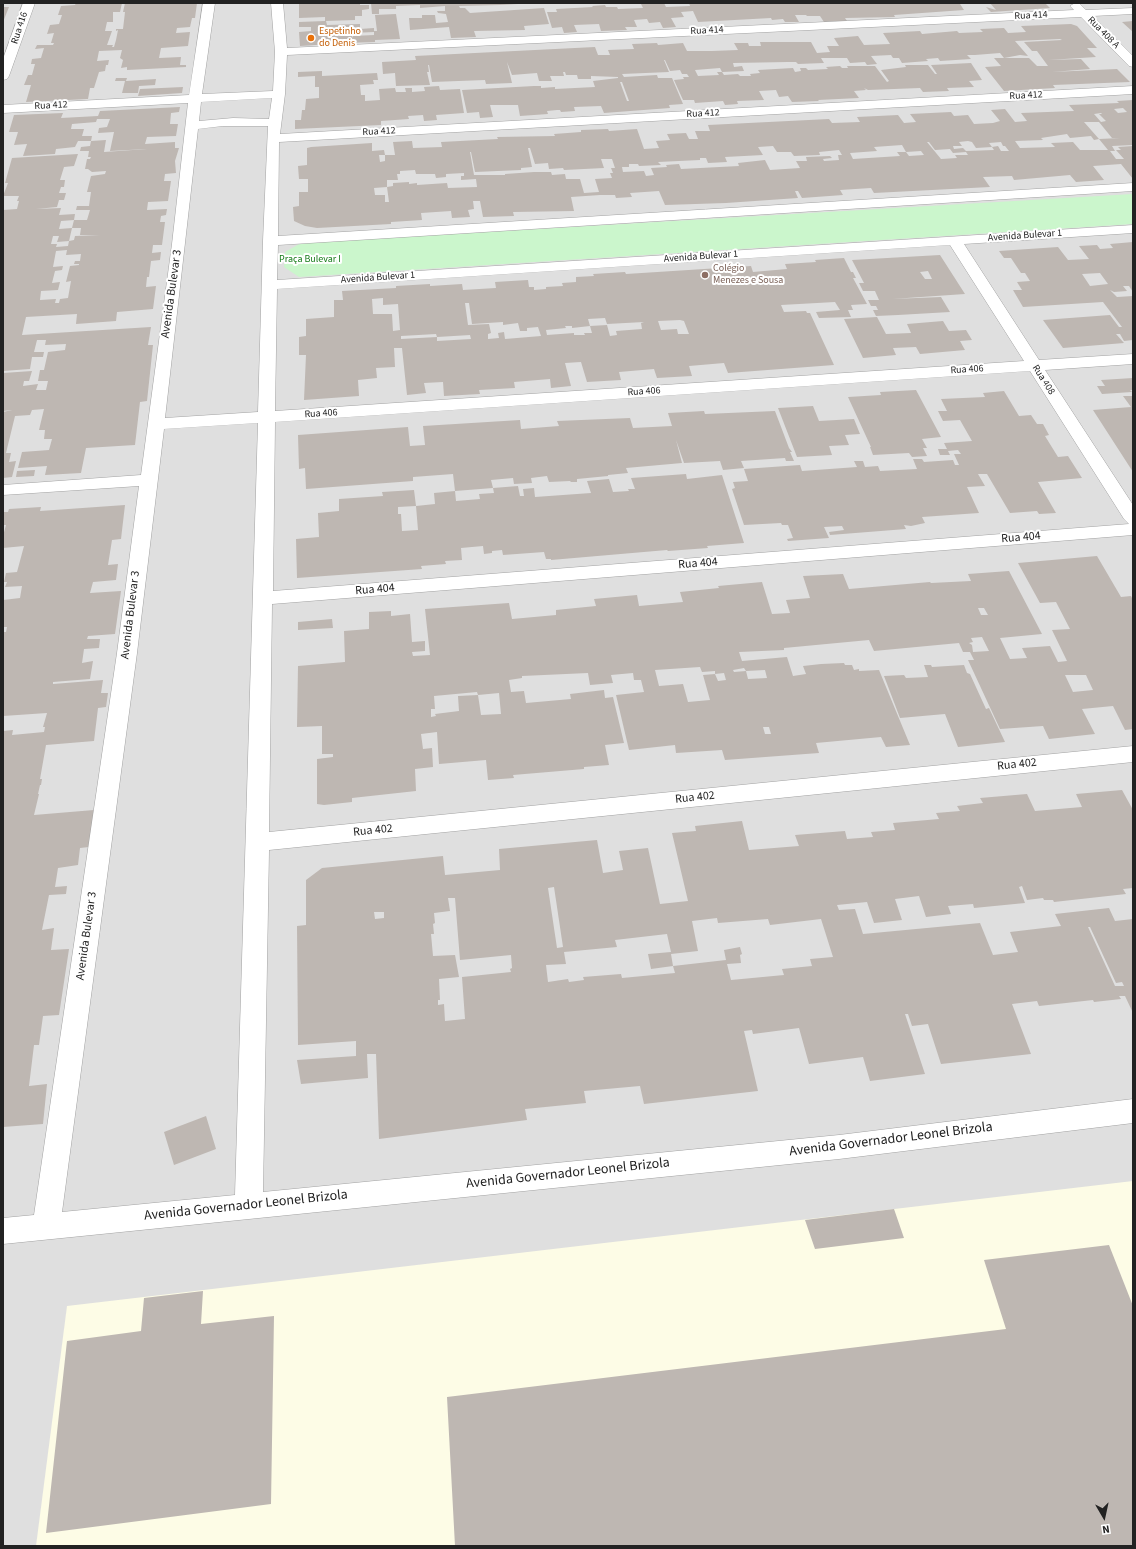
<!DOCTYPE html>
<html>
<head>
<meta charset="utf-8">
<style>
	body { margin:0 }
	#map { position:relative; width:1136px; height:1549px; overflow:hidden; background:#f1eee9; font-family:"Source Sans 3",sans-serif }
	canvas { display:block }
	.frame { position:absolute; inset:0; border:4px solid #222; pointer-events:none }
	.north { position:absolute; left:1084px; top:1497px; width:40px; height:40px; -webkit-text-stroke:3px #fff; paint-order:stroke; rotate:171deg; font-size:11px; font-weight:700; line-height:16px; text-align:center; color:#222 }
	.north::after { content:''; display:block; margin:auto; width:14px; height:18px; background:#222; clip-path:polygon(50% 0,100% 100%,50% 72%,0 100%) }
</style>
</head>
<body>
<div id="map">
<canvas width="1136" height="1549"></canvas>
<div class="frame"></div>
<div class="north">N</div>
</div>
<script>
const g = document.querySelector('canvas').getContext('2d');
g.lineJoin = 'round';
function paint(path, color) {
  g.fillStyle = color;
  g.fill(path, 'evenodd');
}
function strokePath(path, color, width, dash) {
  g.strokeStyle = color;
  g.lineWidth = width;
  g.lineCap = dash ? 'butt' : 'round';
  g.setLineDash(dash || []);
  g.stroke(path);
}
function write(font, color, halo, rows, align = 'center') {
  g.font = font + ' "Source Sans 3",sans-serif';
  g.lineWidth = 4;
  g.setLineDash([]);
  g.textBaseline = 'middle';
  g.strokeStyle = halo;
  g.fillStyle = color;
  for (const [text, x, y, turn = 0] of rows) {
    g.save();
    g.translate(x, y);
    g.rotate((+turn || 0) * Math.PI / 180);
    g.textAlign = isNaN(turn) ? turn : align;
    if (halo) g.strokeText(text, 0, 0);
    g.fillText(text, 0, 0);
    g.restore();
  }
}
paint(new Path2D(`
	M3,3H1133V1546H3Z`), '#dfdfdf');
paint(new Path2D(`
	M1133,1181V1546H36L67,1306Z`), '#fdfce6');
paint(new Path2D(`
	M1133,194V224L299,277L284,267L285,252L301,243Z`), '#cbf6cc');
paint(new Path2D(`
	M76,3H122L120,12H113V22H107L105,31H112L107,45H113L112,47H114L116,40L118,30L116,31V29H123L125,12H123L125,3H197L195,18H192L190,27L177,28L176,33L190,32L188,46L161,48L159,58L181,57L180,65H186V67L127,70V67L121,68L123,60L120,58L122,50L99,51L97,61L109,60L108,65H106L105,71L99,72L94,88H90L88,99L26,102L31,85H24L28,75H32L35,64H31L32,59L41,58L44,48L35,49L37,45H53L54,43H51L54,33L47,34L50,25L59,24L62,15H58L61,6L75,5Z
	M299,3H360V5H369V9L362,10V16H355V20L326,21L327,25L360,24V29L374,28V31H377L375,15L396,14L400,39L375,40V42L344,43V39L331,40V44L300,46L299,32L311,31V27H299V22L325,21V17L299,18ZM374,31V35L353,36L352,38V33L374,32Z
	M371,3H518V4L500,5L459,6L460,8H465L470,13L544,8L549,24L524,26L525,30L474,31L476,37L451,38L449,27L410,30L409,18H422V15H435L436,23L448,22L446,14L438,13L437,11H445V6L420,8V5L396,6V9H379V14H372Z
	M664,3L666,7L690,6L689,3H964L960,4L964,10L894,15L895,17L845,18L847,21L824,22L820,16H807L806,15H795L799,22H785L783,19L772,20L771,18L698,22L693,11L681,12L684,17L671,18L676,27L663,28L660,22L649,23L647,19L634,20L637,27H625L627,30L601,31L599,24L574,25L577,32L564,33L562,27L552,28L547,12H557L556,9L593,7L592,6L605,5L606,7H617L618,9L643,8L641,4Z
	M990,3H1045L1050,8L991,12L986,7L996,10Z
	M3,7H9L3,22Z
	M1133,21V32L1122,22Z
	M1071,24L1077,26L1097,48H1087L1096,57L1048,60L1081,59L1090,69L1052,72L1117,69L1130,82L1053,85L1055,88L1004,91L985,67L1001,66L994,58H1029L1037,66H1048L1037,51H1032L1024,42L1062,40L1060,39L1015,41L1028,56L1020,55L1004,58L1000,53L975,55H967L971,59L940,61L938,58L926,59L928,61L902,63L899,58H893L891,55L871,56L877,64L867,65L865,62L850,63L847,58H821L824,63L798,64L796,62H788L733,63L734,67L742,66L744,71L722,72L720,68L695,70L698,76L719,75L717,72H722L724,75L738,74L740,76H751L750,74L760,73L758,70L793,68L795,72L801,71L800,68H806L808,70L828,69L826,67L840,66L842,68H848L847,66H875L887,82L889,81L881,70L906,67L905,65H928L935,74H937L931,65L971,63L982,80L969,81L974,87L947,88L949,91L923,92L920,88L868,90L864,88L866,90L854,91L859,98L818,100L819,101L792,102L788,96L779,97L776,90L759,91L764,100L737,101L738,104L725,105L723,101L695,103L694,100H683L674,80L684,79L683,77H689L687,74H682L680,70L670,71L665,60H664L669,72L622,74L624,77L657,75L658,78H672L683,104L669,105L670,108L604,113L601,106L574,107L575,111L561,112L560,110H557L547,111L548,114L520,116L518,105H490L493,117L480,118L479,112L467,113L462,90L534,86H541V88L555,87V89L595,87L593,81L618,78V77L591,76V79H578L577,75H566L565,72H563L564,76H550L552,81H539L537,73L512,75L507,62L512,83L486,84L485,80L432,82L429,65H428L429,72H427L430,85L396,86L395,73L383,74L382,62L416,60L415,56L595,47L598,55H610L608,50L634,49L632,44L657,43L658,45L683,43L687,51H712L738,50L734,43H748L749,46H761L760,42H811L817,53L830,52L827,46H839L834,38L858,36L864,45L890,44L883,33L920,31L922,34L957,31L959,33L983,32L980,29L1004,28L1008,33L1026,32L1021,26ZM620,82H622L629,101H627Z
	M322,71V76L377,73L378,80H373L374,84L360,85L361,95H365V101L380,100L379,89L395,88L396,92H406L405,88H412V92L425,91L424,87L439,86L440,90L460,89L464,113L436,115L437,120L424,121L423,115L408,116L409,119L381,121V125L295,129V120H301L302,110H305L306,99L319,98V87H315V76L298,77V72Z
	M116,78H127L126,81L156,79L155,85L139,86L138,93H122L125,81H115Z
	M183,87L182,93L138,96L140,89Z
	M1133,100V145L1112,146L1115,151H1110L1116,159H1124L1116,150H1121L1118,147L1133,146V179L1121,164L1093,166L1104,180L1076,182L1070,175L1014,180L1012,176L983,177L990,187L874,193L871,188L840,190L843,195L802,198L798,191H795L798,198L726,203L665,205L659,191L630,193L632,197L616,198L615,195H600L571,197L574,211L513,212L514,216L483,217L480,201H473L474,209L468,210L470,217L452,218L451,211L421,213L422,220L391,222V224L317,228L305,226L294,221L293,207L299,206V192H308V179H299L298,166L307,165V148L311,147L372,143V151L384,150L385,155H379L380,162L385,161V155H395L393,142L412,141L413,148L442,147L441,142L498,139L497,137L555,136L554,134L581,132V130L608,129L609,131L637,129L644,149L659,148L656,141L670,140L667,134L686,133L689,139H698L695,131H710L708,125L829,119L832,123L860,122L857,117L898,115L904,123L916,122L910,114L951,112L954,116L968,115L974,124L993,123L1000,121L991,110L1005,109L1015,122L1027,121L1021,113L1074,111L1069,105L1119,103L1117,101ZM1123,108L1127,112L1118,113L1114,109ZM1101,113L1102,114H1099L1106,121L1101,122L1094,114ZM1084,122H1099L1112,138H1120L1099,139ZM1067,134L1070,138L1091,136L1094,140L1099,139L1108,150H1080L1073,142L1051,143L1055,147L1020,148L1015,141L1043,140L1041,138ZM968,141L972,142L976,148L992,147L994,150L966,151L963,148L954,149L953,146H962L959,142ZM927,142H929L935,150L950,149L953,153L966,152L968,155H955L957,158L941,159ZM1001,142L1003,146H1005L1009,151H1001L998,146L992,147L989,143ZM902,145L906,152L921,151L924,155L909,156L906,152H897L900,156L853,159L850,153L877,151L874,147ZM773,146L777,152H791L794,156L820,155L819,152L839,150L842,155H838L839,160L824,161L823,159L832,158L830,156L806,157L807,161H796L800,168L770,170L765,160L738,163L739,166L681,169L679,164L666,165L667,167L651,168L654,175L646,176L644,171L623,172L622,167H629V164H638L639,166L661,165L658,162L700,160V158H706L708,163L727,162L725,157L763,155L758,147ZM528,148H530L535,164L548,163L549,169L563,168L564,170L604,168L601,159H612L615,168H611L613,173H610L612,178L595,179L599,192L584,193L580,179H566L565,174L552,175L551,172H534L505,174V175H474L470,152H471L475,172L521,170V168L532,167ZM415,170L416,174H435L436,178L446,177V174L464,173V176H461V180L476,179L477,187L448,188L447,183L417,185V183L409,184V182L393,183V186L387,187L389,202H385V195H375L374,188L387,187V180H398L397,174H400V171Z
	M180,107L179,112L171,113L170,124H178L176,136L147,137L145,144L175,142V148H179L175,161L176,173L165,174L164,181H171L168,201L148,202L147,210L167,209L166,215L161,216L160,222H165L162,245H153L152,253L161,252L160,260L151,261L149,277H147L146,287L156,286L153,309L117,312L116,321L76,324L77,314L26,317L22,335L151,327L148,345H153L147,401L140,402L135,445L86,448L81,473L45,475L47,466L18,468L22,452L49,450L52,439H44L45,430H39L44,409L32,410L30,415L15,416L6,453H11L9,462L16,461L12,477L3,478V412L12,410L3,411V373L32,371L29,381H24L23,386L38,384L36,390H46L48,381H38L40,370H44L48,352L65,350L66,344L45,345L46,340H37L34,352H44L43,357H32L30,369L3,371V210L17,209L19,201H17L19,196H3L8,183H5L12,158L78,154L74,166L64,167L60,180H65L64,187H61L59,193H66L64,200H59L57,207L36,209L61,208L59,215L75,214L74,220H87L90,210H76L77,206H89L91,192H87L91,176L105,174L106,171L92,172L88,169H85L87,159H90L91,157H88L89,151H80L81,147L90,146L91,141L106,140L104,152L147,149L110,151L114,132L98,133L99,128L107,127L110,119H97L96,122L72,124L71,129H84L82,136H92L91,141H78L75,147L56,149L55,154L23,156L27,144L14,145L18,132H9L14,115L63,113L61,118L98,116L100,111ZM74,220L72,228L59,229L61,221ZM72,228H81L80,235H100L75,236L74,240L69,241ZM53,236H59L57,242L69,241L68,246L56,247L57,244H51ZM67,250L66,255L81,254L80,261H75L74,264H79V265L70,266L66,282L71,281L68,298L60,299L59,303H55L56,299L40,300L41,291L58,290L60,282L52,283L55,271L62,270L63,266L53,267L56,251Z
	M1133,242V292L1129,286H1123L1127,291L1114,292L1110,290L1117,297L1133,296V340L1124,341L1120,334H1116L1124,343L1063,348L1043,320L1110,315L1119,327H1122L1103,302L1023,307L1013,290H1022L1017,282L1030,281L1025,273H1021L1011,258H1004L999,251L1058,247L1068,260L1089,259L1079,246L1097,245L1100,249L1113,248L1110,244ZM1100,273L1108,284L1090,286L1082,274Z
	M940,255L965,294L892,299L941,297L950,312L898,315L876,316L873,310H878L876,306H871L868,300H879L875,291H863L859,283H864L852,260ZM928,271L932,279H925L920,272Z
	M844,258L851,272H853L856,278H853L867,304L851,305L853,310H848L851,317L819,318L816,312L840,310L835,302L781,305L784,312L806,311L807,313H810L834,365L728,373L724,363L689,366L692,376L657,378L654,369L619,372L621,380L587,382L581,362L565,363L571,386L551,388L550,379L514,382L515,388L479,390L480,394L444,396L443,382L424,383L426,393L407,395L402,348H394L395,367L376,368L377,378L358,380L359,396L304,400L306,355H299V337L306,336V319L334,317V300H343L342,291L396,288V286L430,284V286L462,284L463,290L496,288L495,282L528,280L529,287H534V290L546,289V287L563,286L562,283L576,282V277L594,276L593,274L625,272L626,274L751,266L753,272L787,269L785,264L816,262L815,260ZM383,298V305L398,304L400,330L393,331L392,314H373L372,299ZM465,303H469L472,324L503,322V325L518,323L520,331H527V328L538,327L541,336L505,339L504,332L498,333L499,338L488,339V334L491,333L489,324L468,325ZM605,318L607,324L644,322L641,323L642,329L616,331L617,335L610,336L607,325L590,326L592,333H584L585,335H574V333L547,335L546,330L566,328L565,326H572V328L590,326L588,319ZM680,320L684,321L689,334H678L677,329L661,330L658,321ZM436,334L437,337L470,335L471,339L437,341V337L401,339V336Z
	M877,317L886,334L911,333L907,324L943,321L949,331L966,330L972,340L960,341L965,350L920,354L916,347L893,348L896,355L863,358L844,319Z
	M1133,378V390H1130L1132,392L1102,394L1097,386H1105L1101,380Z
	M916,390L941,437L922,439L927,448H923L927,456L912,457L909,453L873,455L870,447H871L848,397L881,395L880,392Z
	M1004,391L1019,416L1031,415L1037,424H1043L1049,435L1045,436L1058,457L1068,456L1082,478L1038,482L1056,513L1039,514L1037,511L1010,513L987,474H978L985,486L967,487L979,513L922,517L925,523L911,526L904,525L906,529L830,535L829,532L844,530L842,526L824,527L829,538L788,541L787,539L793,538L788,525H782L781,523L744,525L732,489L735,488L733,482L748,481L744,469L800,465L802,471L857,467L854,461H863L865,467L878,466L880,471L917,469L913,459H922L924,462L953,460L955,465H959L954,454H961L958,450L948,451L950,455H940L938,449H947L944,443L972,441L960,420L943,421L938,411H947L941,399L985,397L983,393Z
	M1123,396H1133V472L1093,410L1131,407Z
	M813,406L819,421L854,419L860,434L845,435L849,445L829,446L832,455L797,457L778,408Z
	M704,411L705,414L775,411L789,448L792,452H790L794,461H786L785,458L741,461L744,468L723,470L720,461L684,463L676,440L682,463L626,468L628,473L608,475V476L577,479V482H571L570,481L549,482L547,476L531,478L532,483L514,484L513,478L491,480L493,488L455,491L453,474L413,477V481L306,489L305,468L299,469L298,435L408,427L410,446L425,445L423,426L520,420L521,429L559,426L557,421L630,418L633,428L672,426L668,413Z
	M35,470L34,476L16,477L17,471Z
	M686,474L687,479L722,475L744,543L707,546L708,548L668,551L667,550L551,560V559H546L544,552L503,555L502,550L492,551V553L484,554L483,546L461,548L462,560L445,561L446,564L421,566L422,569L297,578L296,539L319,537L318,513L339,511V499L383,496L382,492L414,490L416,506L435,504L434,493L455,491L456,501L480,499L479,494L494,493L493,488L518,486L520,496H524L523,489L534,488L535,497L591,493L587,481L609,479L613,492L629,491L628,489H635L631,478ZM416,506L418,530L402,531L401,514H398V507Z
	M125,505L121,539L112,540L108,565L118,564L116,580L93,582L90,593L121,591L115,634L88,636L87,639H100L99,648L84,649L82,663L93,661L90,679L53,682V684L103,680L101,693H108L106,707L98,708L94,741L46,745L40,779H42L41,785H40L38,794H39L34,815L94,810L89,847L80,848L78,865L58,868L55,887L67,886L66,894L49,895L42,930L54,928L51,950L69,949L59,1015L43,1016L39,1045H34L29,1086L47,1084L43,1124L3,1127V731L13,730L12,735L44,732L45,727H43L47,713L3,716V632H6L7,627H3V600L20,598L22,586L5,587L7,582H4L6,573L17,572L24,546L3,548V536L6,525H3V512H8L9,509L41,507L40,511Z
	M1097,556L1121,597L1131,596L1133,600V729L1125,730L1113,706L1082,709L1095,734L1049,739L1043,726L1000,729L968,660H974L970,652H963L959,643L874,651L869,640L784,648V650L739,652L742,661L787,657L793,676L806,674L803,666L821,664L844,663L845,665H852L854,670L859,669V671L879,670L910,745L886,747L881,737L816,743L819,753L725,760L722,750L676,753L675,745L629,750L616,695L644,692L641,680H634L633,673L611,675L613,683L590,685L588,673L522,676V678L509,680L511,692L524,691L526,703L571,699L570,694L604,690L605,698L613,697L624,743L605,745L609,765L584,767V769L513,775L514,778L488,780L486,760L439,764L437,732L421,734L423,749L432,748L433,767L415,769L416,791L352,798V802L324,805L317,804V759L333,757V754H322V726L297,727L298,666L345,662L344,631L369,629V612L391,611V616L410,614L412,642L425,641V651L412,652L413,656L430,655L425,609L509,603L512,619L556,615V610L596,606L594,599L637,595L639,606L683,602L680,592L719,588L718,586L762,582L772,614L790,613L786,600L810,598L803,576L843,574L849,589L930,582L931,583L971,581L968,574L1009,571L1042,634L1000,638L1010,659L1027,658L1022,648L1050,646L1058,662L1067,661L1052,630L1070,629L1056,602L1040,603L1018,563ZM978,608H984L988,615H981ZM982,637L989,651L973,652L972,645L969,643L973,642L971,638ZM700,667L702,672L715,671V674L724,673L726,680L718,681L715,674L703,675L710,700L688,702L683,684L659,686L655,670ZM744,668L746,671L765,670L767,678L748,679L746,671L734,672L733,670ZM1065,675H1086L1093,690L1073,692ZM477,692L478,695L499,693L501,714L481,715L478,695L458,696L459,711L435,714L436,716L431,717V709H435L434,696ZM763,727H769L771,734H765Z
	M332,619L333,628L298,630V622Z
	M924,665H931L932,667L964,665L967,673L970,674L986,709L989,708L1005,742L958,747L945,714L900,718L884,676L904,675L906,678L928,677Z
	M1122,790L1133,810V888L1123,889L1126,894L1054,902L1053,900H1044L1043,898L1027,900L1022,886L1019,887L1025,903L974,908L973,904L948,906L951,914L926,917L919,896L895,899L902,920L874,923L867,902L837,905L839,910L855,909L863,934L980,923L993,955L1018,952L1010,932L1061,926L1055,914L1109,908L1115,921L1133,919V1013L1125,996H1119L1121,999L1094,1002L1093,1000L1039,1006L1037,1001L1012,1004L1031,1054L941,1064L928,1024L912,1026L908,1014H905L925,1074L870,1081L863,1057L809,1064L799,1028L753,1034L752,1030L744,1031L758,1091L644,1104L640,1086L584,1091L586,1103L525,1109L527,1120L379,1139L376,1054H367L368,1078L301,1084L297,1060L356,1056V1041L298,1045L297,926L306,925V880L322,868L443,856L445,875L500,870L499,849L597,840L603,873L623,870L619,851L648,848L660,904L688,901L672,833L696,831L695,826L742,821L749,850L799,846L795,835L845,831L847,839L873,837L871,832L895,830L893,823L939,819L936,813L960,811L957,806L983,803L980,798L1027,794L1035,811L1082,807L1076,794ZM554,887L563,947L557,948L548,888ZM448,898H455L460,960L511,955L512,968L510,969L511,972L462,977L465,1019L445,1021L444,1004L438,1005V1000H440L439,979L459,977L455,955L433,956L431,934H434L433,924L435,923L434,913L450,911ZM374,912H384V918L375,919ZM717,918L718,923L768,919L770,925L821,919L833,957L810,959L812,966L782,969L784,975L731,980L727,964L741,963L740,955L742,954L740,947L724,950L726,960L673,966L671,954L698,951L692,921ZM1088,927H1090L1116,983L1122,982L1124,986H1115ZM667,934L671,952L648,954L651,969L673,966L675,973L622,978L621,974L583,977L584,980L569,982L568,979L548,982L546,965L566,964L564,952L617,947L615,940Z
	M206,1116L216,1149L174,1165L164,1132Z
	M894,1209L904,1238L815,1249L805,1220Z
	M1109,1245L1133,1306V1546H455L447,1397L1006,1329L984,1260Z
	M203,1291L201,1324L274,1316L271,1504L46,1533L67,1341L141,1331L144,1298Z`), '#beb7b2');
const minor = new Path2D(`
	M23,3H35L9,76L7,79L3,80V59Z
	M203,3H215L202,94L273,91L275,52L271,3H283L287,48L1074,10L1070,6L1075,3L1080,4L1086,10L1133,8V14L1093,16L1133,56V67L1129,66L1081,17L287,55L285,94L280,134L1133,86V94L279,142L278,236L1133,183V191L278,245L277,280L1133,225V233L964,244L1039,360L1133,354V364L1045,370L1133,505V535L272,604L269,832L1133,746V762L269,850L263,1192L839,1135L1133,1099V1123L839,1159L3,1244V1218L34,1215L117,653L139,486L3,495V485L141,475L172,244L188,103L3,113V105L189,95ZM272,98L269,119L233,118L199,121L201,102ZM223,126H268L263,241L258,412L165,418L198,129ZM950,245L1024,361L275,411L277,289ZM1030,371L1124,519L1129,524L273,591L275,422ZM258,423L235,1195L62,1212L137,653L164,429Z`);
strokePath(minor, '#a3a3a3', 1);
paint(minor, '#fff');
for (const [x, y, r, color] of [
	[311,38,4,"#e8710a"],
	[705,275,4,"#8d6e63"]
]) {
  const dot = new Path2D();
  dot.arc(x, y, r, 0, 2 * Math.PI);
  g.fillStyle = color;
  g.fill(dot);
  strokePath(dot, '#fff', 1.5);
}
write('10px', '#222', '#fff', [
	["Rua 414",1031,16,-3],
	["Rua 416",20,28,-72],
	["Rua 414",707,31,-3],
	["Rua 408 A",1103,33,45],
	["Rua 412",1026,96,-3],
	["Rua 412",51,106,-3],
	["Rua 412",703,114,-3],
	["Rua 412",379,132,-3],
	["Avenida Bulevar 1",1025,236,-4],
	["Avenida Bulevar 1",701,257,-4],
	["Avenida Bulevar 1",378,278,-4],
	["Rua 406",967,370,-4],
	["Rua 408",1043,380,57],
	["Rua 406",644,392,-4],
	["Rua 406",321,414,-4]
]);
write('10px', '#c56008', '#fff', [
	["Espetinho",319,32],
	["do Denis",319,44]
], 'left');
write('10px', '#157b18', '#fff', [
	["Praça Bulevar I",310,260]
]);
write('10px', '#785e54', '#fff', [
	["Colégio",713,269],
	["Menezes e Sousa",713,281]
], 'left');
write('12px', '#222', '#fff', [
	["Avenida Bulevar 3",172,294,-82],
	["Rua 404",1021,538,-5],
	["Rua 404",698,564,-5],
	["Rua 404",375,590,-5],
	["Avenida Bulevar 3",131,615,-83],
	["Rua 402",1017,765,-6],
	["Rua 402",695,798,-6],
	["Rua 402",373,831,-6],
	["Avenida Bulevar 3",87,936,-82]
]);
write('14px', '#222', '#fff', [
	["Avenida Governador Leonel Brizola",891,1140,-7],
	["Avenida Governador Leonel Brizola",568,1174,-6],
	["Avenida Governador Leonel Brizola",246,1206,-6]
]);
</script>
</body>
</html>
